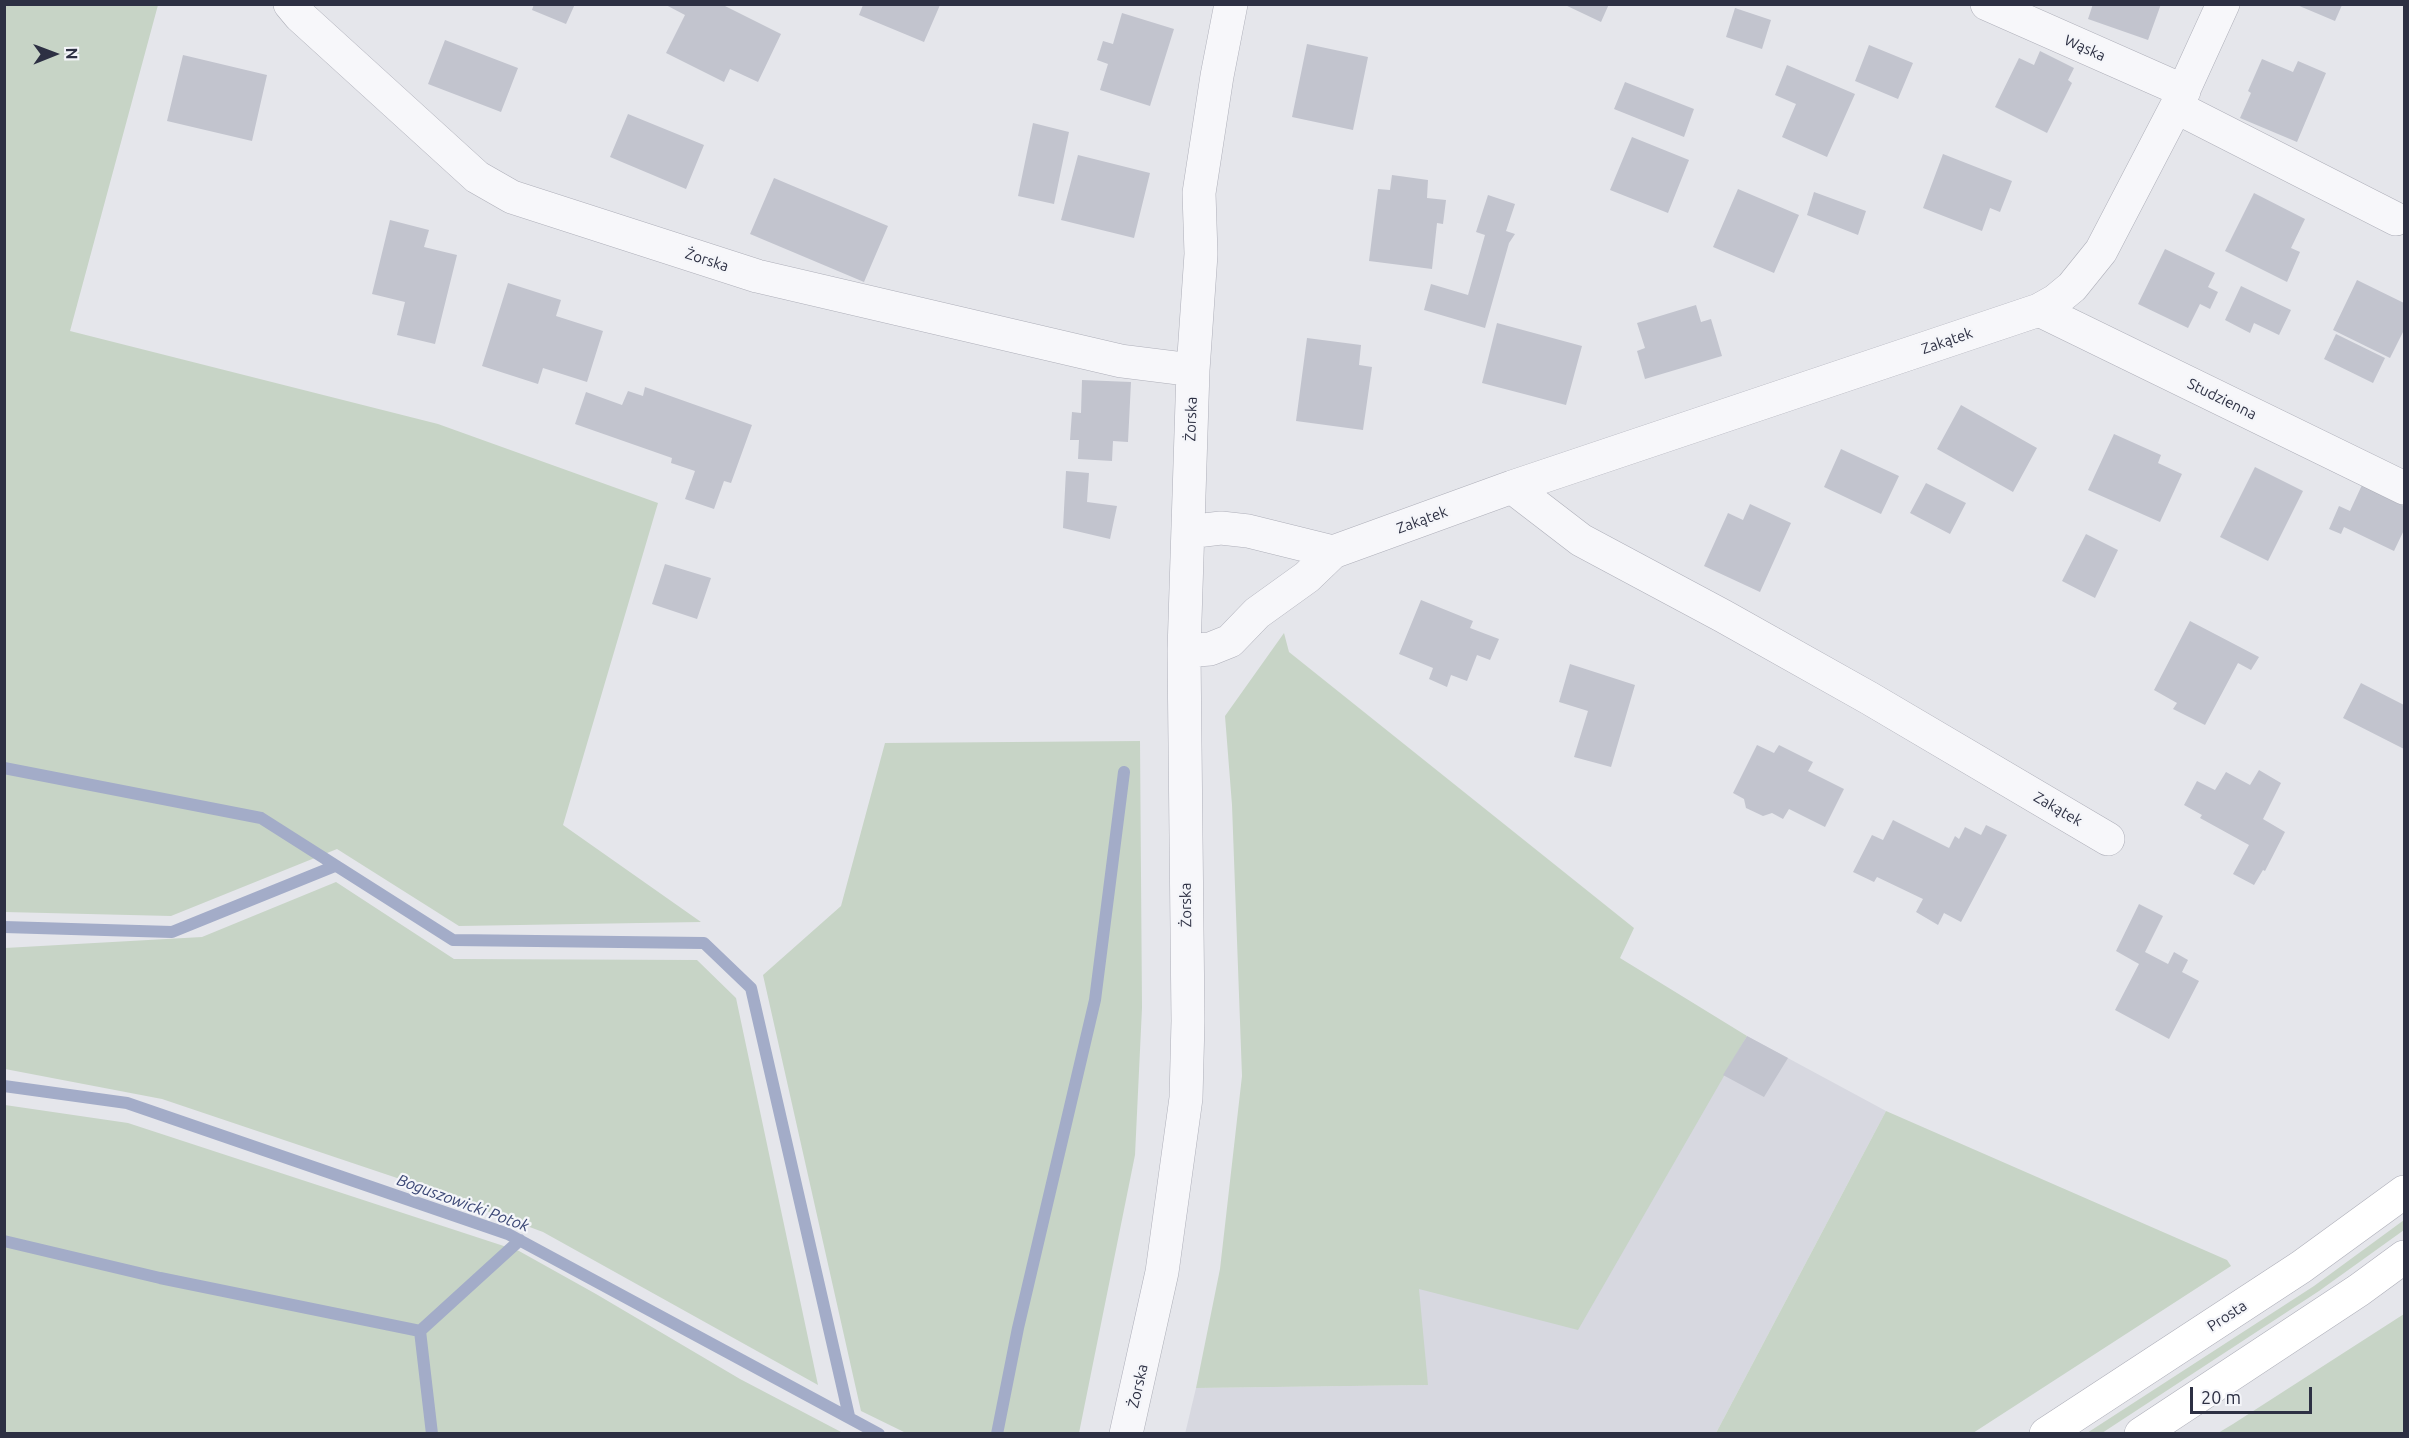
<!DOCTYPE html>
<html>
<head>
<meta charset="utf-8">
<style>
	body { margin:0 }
	#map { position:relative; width:2409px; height:1438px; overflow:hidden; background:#e5e6eb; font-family:Ubuntu,sans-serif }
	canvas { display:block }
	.frame { position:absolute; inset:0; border:6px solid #2d3043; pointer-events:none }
	.north { position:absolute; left:24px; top:24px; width:60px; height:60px; -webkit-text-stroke:4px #f4f5f9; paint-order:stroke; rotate:89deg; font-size:16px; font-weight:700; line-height:24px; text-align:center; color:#2d3043 }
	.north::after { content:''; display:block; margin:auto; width:21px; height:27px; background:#2d3043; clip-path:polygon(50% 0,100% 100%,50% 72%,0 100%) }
	.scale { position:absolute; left:2190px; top:1387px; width:122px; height:27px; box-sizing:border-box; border:3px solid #2d3043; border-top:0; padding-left:8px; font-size:18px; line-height:21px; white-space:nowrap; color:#2d3043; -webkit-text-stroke:4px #f4f5f9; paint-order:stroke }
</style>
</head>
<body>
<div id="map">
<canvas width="2409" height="1438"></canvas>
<div class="frame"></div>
<div class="north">N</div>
<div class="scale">20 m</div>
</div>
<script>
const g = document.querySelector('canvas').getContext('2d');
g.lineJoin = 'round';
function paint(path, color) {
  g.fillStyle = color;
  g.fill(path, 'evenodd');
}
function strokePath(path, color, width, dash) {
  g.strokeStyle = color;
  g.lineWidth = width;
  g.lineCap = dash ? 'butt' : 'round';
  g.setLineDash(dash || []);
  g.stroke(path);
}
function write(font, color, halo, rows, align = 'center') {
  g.font = font + ' Ubuntu,sans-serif';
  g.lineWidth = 4.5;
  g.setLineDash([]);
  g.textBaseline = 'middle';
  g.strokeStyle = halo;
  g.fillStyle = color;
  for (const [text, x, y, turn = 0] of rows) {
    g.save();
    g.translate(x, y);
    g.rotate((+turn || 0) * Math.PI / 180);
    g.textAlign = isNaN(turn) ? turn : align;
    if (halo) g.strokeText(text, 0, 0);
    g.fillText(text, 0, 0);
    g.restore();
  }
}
paint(new Path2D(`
	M1747,1036L1886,1111L1716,1433L1185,1434L1196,1388L1427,1385L1418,1289L1723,1075Z`), '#d7d8e0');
paint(new Path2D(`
	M5,4L158,5L70,331L438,424L658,503L563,825L701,922L459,926L337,849L171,916L5,912Z
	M1284,633L1289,652L1634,928L1620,958L1747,1036L1578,1330L1419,1289L1428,1385L1196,1388L1220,1269L1242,1076L1232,805L1225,716Z
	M1140,741L1142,1008L1135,1155L1079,1433H906L861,1411L763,975L841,906L885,743Z
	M336,882L454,959L697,960L736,998L818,1385L543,1232L397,1178L162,1099L5,1069V948L202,937Z
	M5,1105L128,1123L519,1251L596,1294L740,1379L843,1433H5Z
	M1886,1111L2227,1260L2231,1266L1973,1433H1716Z
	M2404,1220V1230L2319,1291L2102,1433H2087L2314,1286Z
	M2404,1314V1433H2218L2233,1424Z`), '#c7d4c6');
strokePath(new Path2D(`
	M4,768L261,818L453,940L704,943L751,988L849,1416
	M4,927L172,932L335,866
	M4,1086L127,1103L508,1234L879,1434
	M4,1241L160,1278L420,1331L520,1240
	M420,1331L432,1434
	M997,1434L1018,1328L1095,1000L1124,772`), '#a3acc8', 12);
paint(new Path2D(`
	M534,4H575L566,24L532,10Z
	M664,4H721L781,34L758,82L730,69L724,82L666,53L685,15Z
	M1563,4H1609L1601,22Z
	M2093,4H2161L2148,40L2088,19Z
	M863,5H940L924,42L859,15Z
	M2297,5H2342L2335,21Z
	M1735,8L1771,20L1762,49L1726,37Z
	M1122,13L1174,29L1150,106L1100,90L1108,64L1097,60L1103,41L1113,44Z
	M445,40L518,68L501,112L428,84Z
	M1307,44L1368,57L1353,130L1292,117Z
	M1869,45L1913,63L1898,99L1855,81Z
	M2040,51L2074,68L2068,80L2072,83L2047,133L1995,107L2019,58L2034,65Z
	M183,55L267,75L252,141L167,121Z
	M2262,59L2293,72L2298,61L2326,73L2297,142L2240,118L2251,93L2248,91Z
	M1787,65L1855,94L1827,157L1782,137L1796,104L1775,95Z
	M1625,82L1694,109L1684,137L1614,109Z
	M628,114L704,145L686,189L610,157Z
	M1033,123L1069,132L1054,204L1018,196Z
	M1632,137L1689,160L1668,213L1610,190Z
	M1943,154L2012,181L2000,212L1990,208L1982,231L1923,208Z
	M1078,155L1150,173L1134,238L1061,220Z
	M1392,175L1428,180L1427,198L1446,200L1443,224L1437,223L1432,269L1369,261L1378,189L1390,190Z
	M774,178L888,226L864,282L750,234Z
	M1738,189L1799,215L1774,273L1713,247Z
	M1814,192L1866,211L1858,235L1807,215Z
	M2254,193L2305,219L2291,248L2300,252L2287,282L2225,251Z
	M1488,195L1515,204L1506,231L1515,234L1509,243L1485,328L1424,310L1431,284L1468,295L1485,235L1476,232Z
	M390,220L429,230L424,247L457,255L435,344L397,335L405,302L372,294Z
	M2165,249L2215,273L2208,287L2218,292L2210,309L2200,304L2188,328L2138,304Z
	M2357,280L2404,303V330L2390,358L2333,330Z
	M508,283L561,300L556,316L603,331L587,382L543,368L538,384L482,366Z
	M2241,286L2291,310L2279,335L2254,323L2250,333L2225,320Z
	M1696,305L1701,322L1711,319L1722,356L1645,379L1637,351L1645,348L1637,323Z
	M1497,323L1582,346L1566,405L1482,383Z
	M2336,334L2385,358L2373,383L2324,359Z
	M1307,338L1361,345L1359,365L1372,367L1363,430L1296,421Z
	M1082,380L1131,382L1128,442L1113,441L1112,461L1078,459L1079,440H1070L1072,412L1081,413Z
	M645,387L752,425L731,483L724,481L714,509L685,499L695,471L671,463L672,458L575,424L586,392L622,405L628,391L643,396Z
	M1961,405L2037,448L2013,492L1937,449Z
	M2114,434L2161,455L2158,463L2182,474L2160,522L2088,490Z
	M1841,449L1899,476L1881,514L1824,487Z
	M2255,467L2303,491L2268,561L2220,537Z
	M1066,471L1089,473L1087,502L1117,506L1110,539L1063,528Z
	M1926,483L1966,503L1950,534L1910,513Z
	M2362,485L2404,506V530L2394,551L2344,527L2341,534L2329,529L2339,506L2350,511Z
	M1750,504L1791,523L1760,592L1704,566L1728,513L1743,520Z
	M2086,534L2118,550L2095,598L2062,581Z
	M665,564L711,578L697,619L652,604Z
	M1421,600L1473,621L1470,628L1499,639L1490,660L1477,655L1467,681L1451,675L1447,687L1429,679L1433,668L1399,654Z
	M2190,621L2259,657L2251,670L2238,663L2205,725L2173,709L2177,703L2154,690Z
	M1570,664L1635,685L1611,767L1574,757L1588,711L1559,702Z
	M2361,683L2404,705V749L2343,718Z
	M1757,745L1774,753L1779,745L1813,762L1808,771L1844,789L1825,827L1789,809L1783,819L1772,813L1763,816L1746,808L1744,799L1733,793Z
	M2259,770L2281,783L2263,819L2285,832L2265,871L2263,870L2254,885L2233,874L2249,845L2200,818L2202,815L2184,805L2197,781L2215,790L2226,772L2250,785Z
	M1893,820L1949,848L1955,836L1959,839L1965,827L1981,835L1986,825L2007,835L1961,922L1944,913L1938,925L1916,912L1923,899L1877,877L1874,882L1853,872L1872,835L1883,840Z
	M2139,904L2163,916L2145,952L2168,964L2174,952L2188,960L2182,972L2199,981L2169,1039L2115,1010L2139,964L2116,951Z
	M1747,1036L1788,1058L1764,1097L1723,1075Z`), '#c2c4ce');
const minor = new Path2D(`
	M290,4L300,16L477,177L512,197L757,276L1121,361L1193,370
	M1987,4L2184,91
	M2176,107L2396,219
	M2039,310L2404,488
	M1512,487L1581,540L1723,616L1869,698L2108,839
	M1188,532L1221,528L1248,531L1333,552
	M1184,651L1210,649L1230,641L1257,613L1307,577L1333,552L1512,487L2039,310L2055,301L2072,287L2101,251L2176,107L2223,4
	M1126,1434L1162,1272L1186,1098L1188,1021L1184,651L1193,370L1201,254L1199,193L1217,76L1231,4`);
const secondary = new Path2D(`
	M2046,1434L2301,1267L2404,1192
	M2141,1434L2359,1290L2404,1257`);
strokePath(minor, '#aeafb9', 34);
strokePath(secondary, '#aeafb9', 34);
strokePath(minor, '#f7f7fa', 33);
strokePath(secondary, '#fff', 33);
write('15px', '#2d3043', '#f4f5f9', [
	["Wąska",2085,48,24],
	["Żorska",707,260,18],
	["Zakątek",1947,341,-19],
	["Studzienna",2222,399,26],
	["Żorska",1191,419,-88],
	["Zakątek",1422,520,-20],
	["Zakątek",2058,809,30],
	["Żorska",1186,905,-91],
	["Prosta",2227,1316,-33],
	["Żorska",1138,1386,-77]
]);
write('italic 16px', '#3a4674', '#f4f5f9', [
	["Boguszowicki Potok",463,1203,20]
]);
</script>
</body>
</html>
